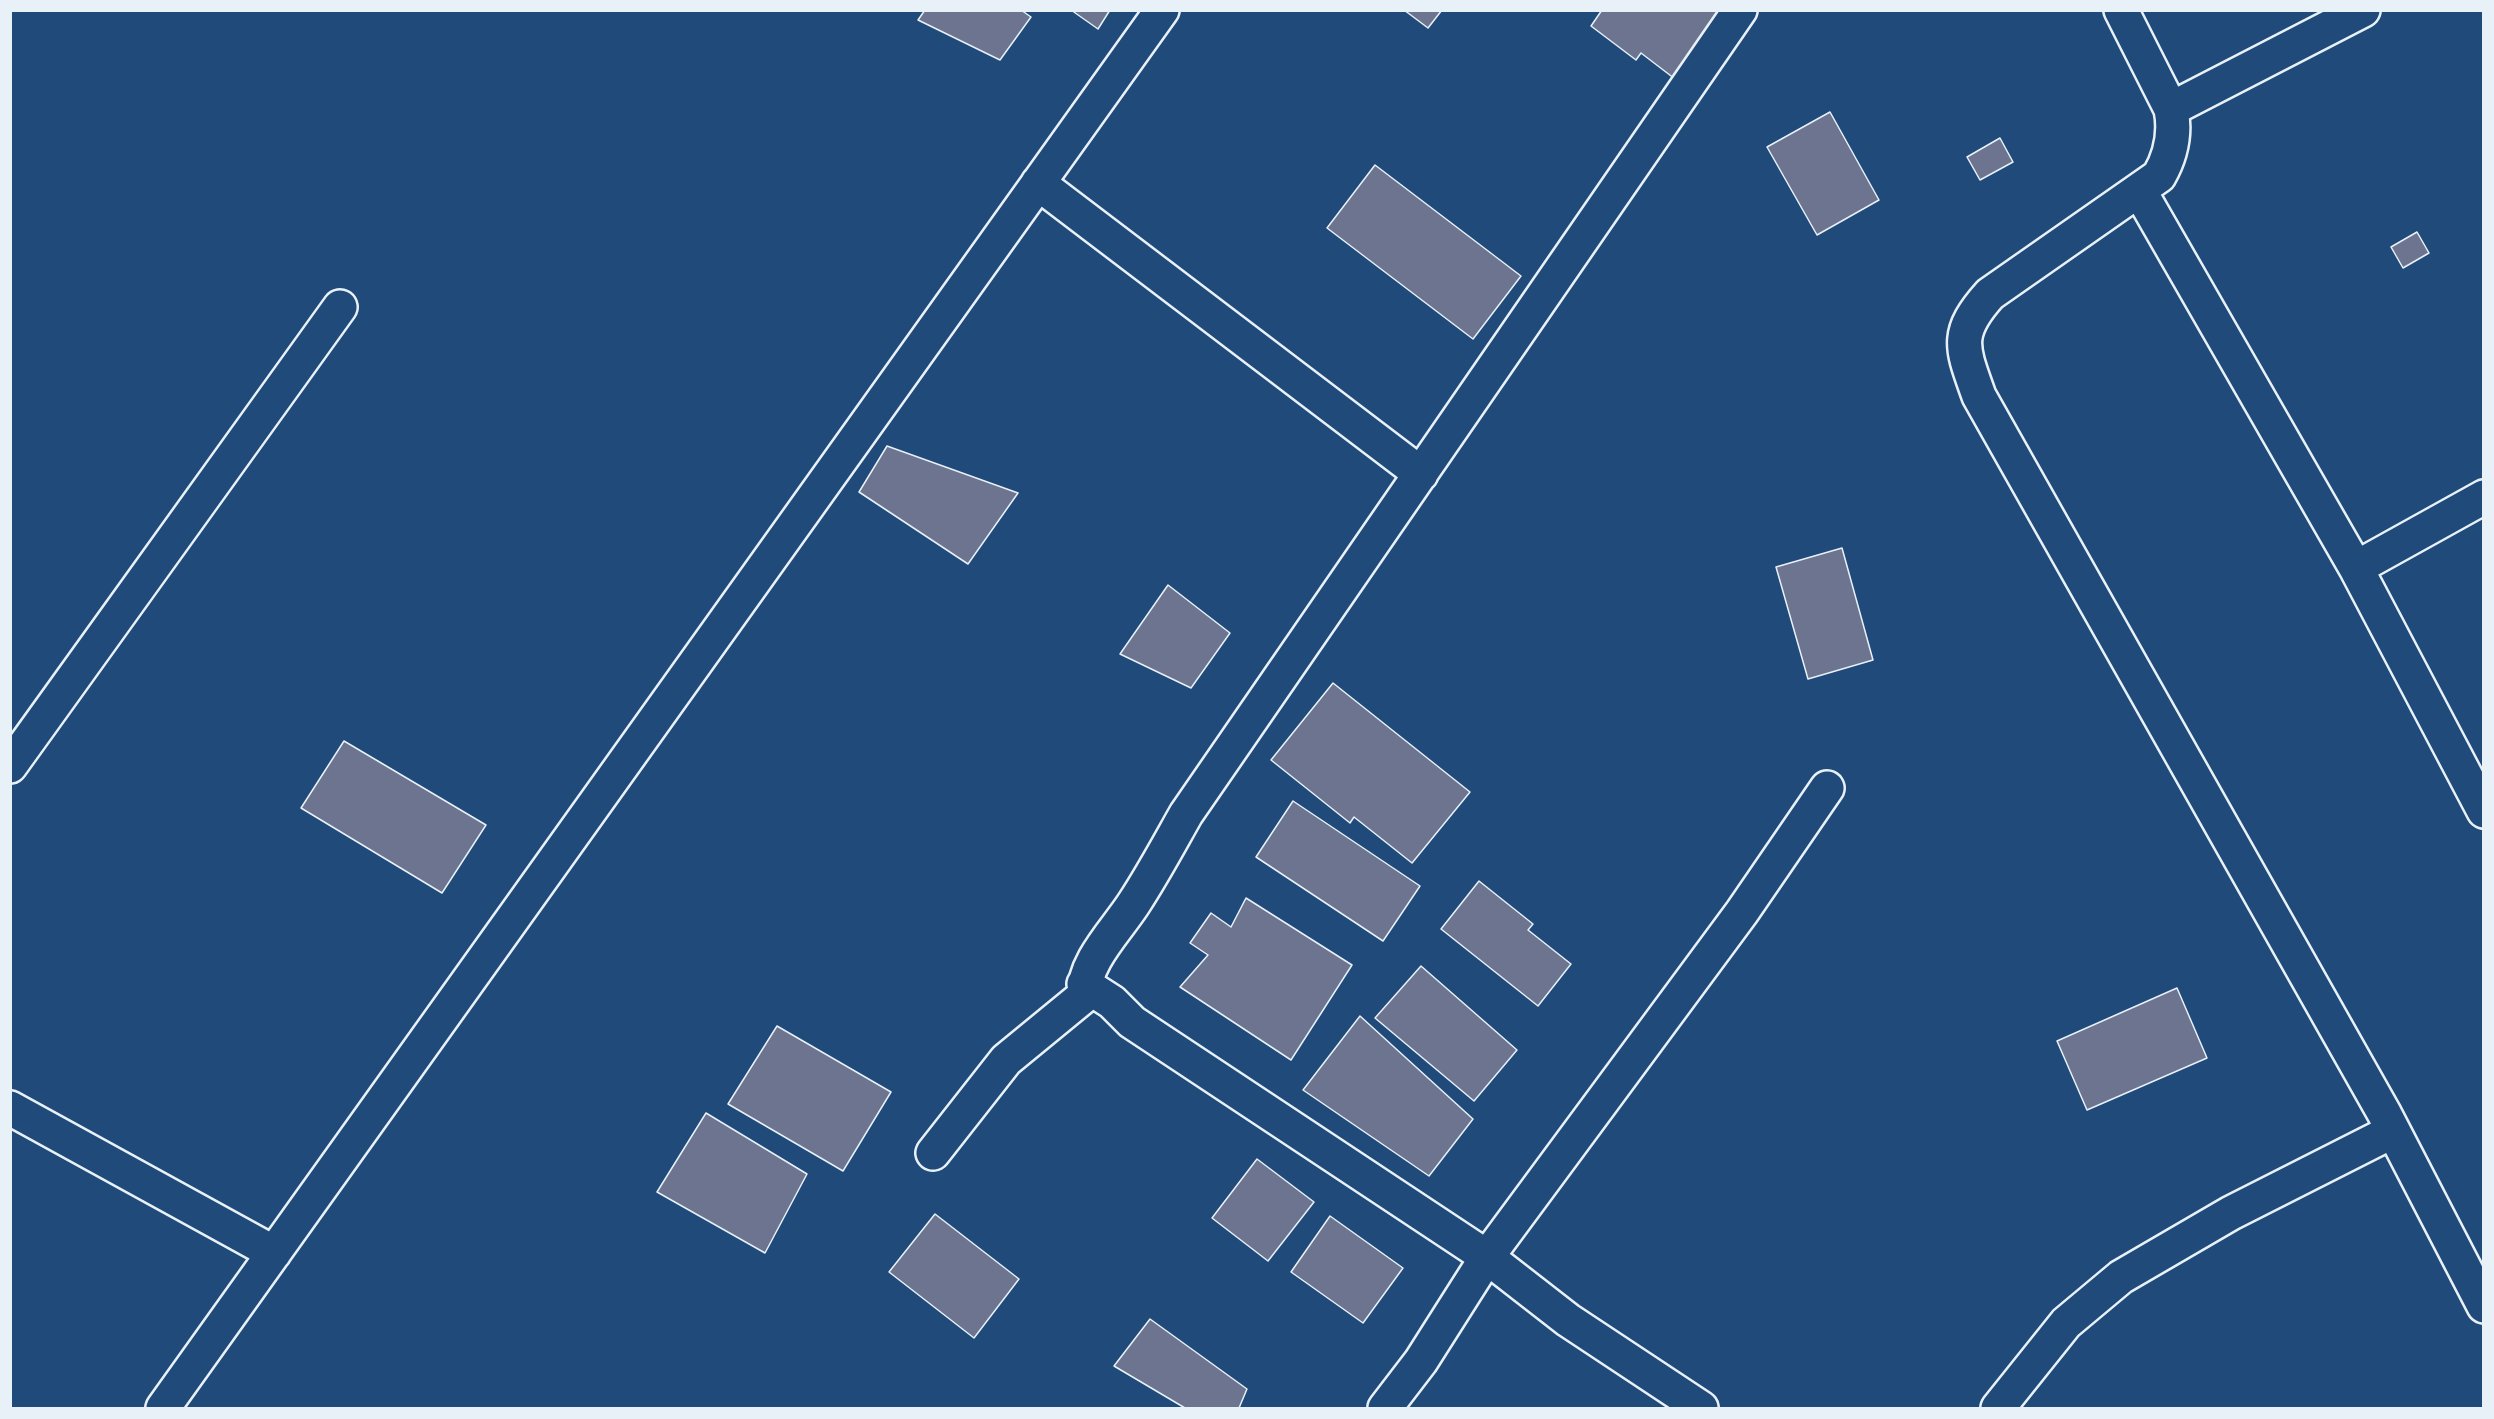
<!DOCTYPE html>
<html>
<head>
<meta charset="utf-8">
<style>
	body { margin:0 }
	#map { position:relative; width:2494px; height:1419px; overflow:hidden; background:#1f4a7a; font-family:Kalam,sans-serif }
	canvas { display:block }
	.frame { position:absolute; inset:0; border:12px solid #e8f1f8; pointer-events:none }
</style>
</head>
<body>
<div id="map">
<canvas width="2494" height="1419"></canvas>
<div class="frame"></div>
</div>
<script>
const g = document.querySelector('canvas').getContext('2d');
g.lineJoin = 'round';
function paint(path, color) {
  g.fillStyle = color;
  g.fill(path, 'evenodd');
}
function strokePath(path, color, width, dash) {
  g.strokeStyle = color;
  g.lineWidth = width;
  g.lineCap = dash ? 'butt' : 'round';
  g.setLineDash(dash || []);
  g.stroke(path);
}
const building = new Path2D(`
	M925,10H1021L1031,17L1000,60L918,20Z
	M1071,10H1110L1098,29Z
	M1404,10H1442L1428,28Z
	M1602,10H1726L1675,79L1641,53L1636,60L1591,26Z
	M1830,112L1879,200L1817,235L1767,147Z
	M2000,138L2013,162L1980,180L1967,157Z
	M1375,165L1521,276L1473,339L1327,228Z
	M2417,232L2429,253L2403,268L2391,247Z
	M887,446L1018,493L968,564L859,492Z
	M1842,548L1873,660L1808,679L1776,567Z
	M1168,585L1230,633L1191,688L1120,654Z
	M1333,683L1470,792L1412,863L1354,817L1350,823L1271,760Z
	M344,741L486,825L442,893L301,808Z
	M1293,801L1420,886L1383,941L1256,857Z
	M1479,881L1533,924L1528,930L1571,964L1538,1006L1441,929Z
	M1246,898L1352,965L1291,1060L1180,987L1208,955L1190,943L1211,913L1231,927Z
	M1421,966L1517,1050L1474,1101L1375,1018Z
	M2177,988L2207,1058L2087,1110L2057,1041Z
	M1360,1016L1473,1119L1429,1176L1303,1090Z
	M777,1026L891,1092L843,1171L728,1104Z
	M706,1113L807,1174L765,1253L657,1192Z
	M1257,1159L1314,1202L1268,1261L1212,1218Z
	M935,1214L1019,1279L974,1338L889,1272Z
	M1330,1216L1403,1268L1363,1323L1291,1272Z
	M1150,1319L1247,1389L1239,1408H1185L1114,1366Z`);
paint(building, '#6d748f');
strokePath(building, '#e8f1f8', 1.5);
const minor = new Path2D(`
	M2121,10L2171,109C2176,134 2171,155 2159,176L1990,294C1954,334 1962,348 1979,396L2384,1113L2484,1306
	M2171,109L2363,10
	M1038,183L1421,474
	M2139,190L2356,568L2484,811
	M2356,568L2484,497
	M10,766L340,307
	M1084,984L1112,1002L1132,1022L1487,1257L1568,1320L1701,1408
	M10,1108L274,1253
	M933,1153L1006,1060L1084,996C1084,961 1116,931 1134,903C1153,874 1169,844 1186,814L1740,10
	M163,1408L1162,10
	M1385,1408L1421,1361L1487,1257L1742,912L1827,788
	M1998,1408L2066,1323L2121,1277L2231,1213L2393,1131`);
strokePath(minor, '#e8f1f8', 38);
strokePath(minor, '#1f4a7a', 33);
</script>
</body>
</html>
